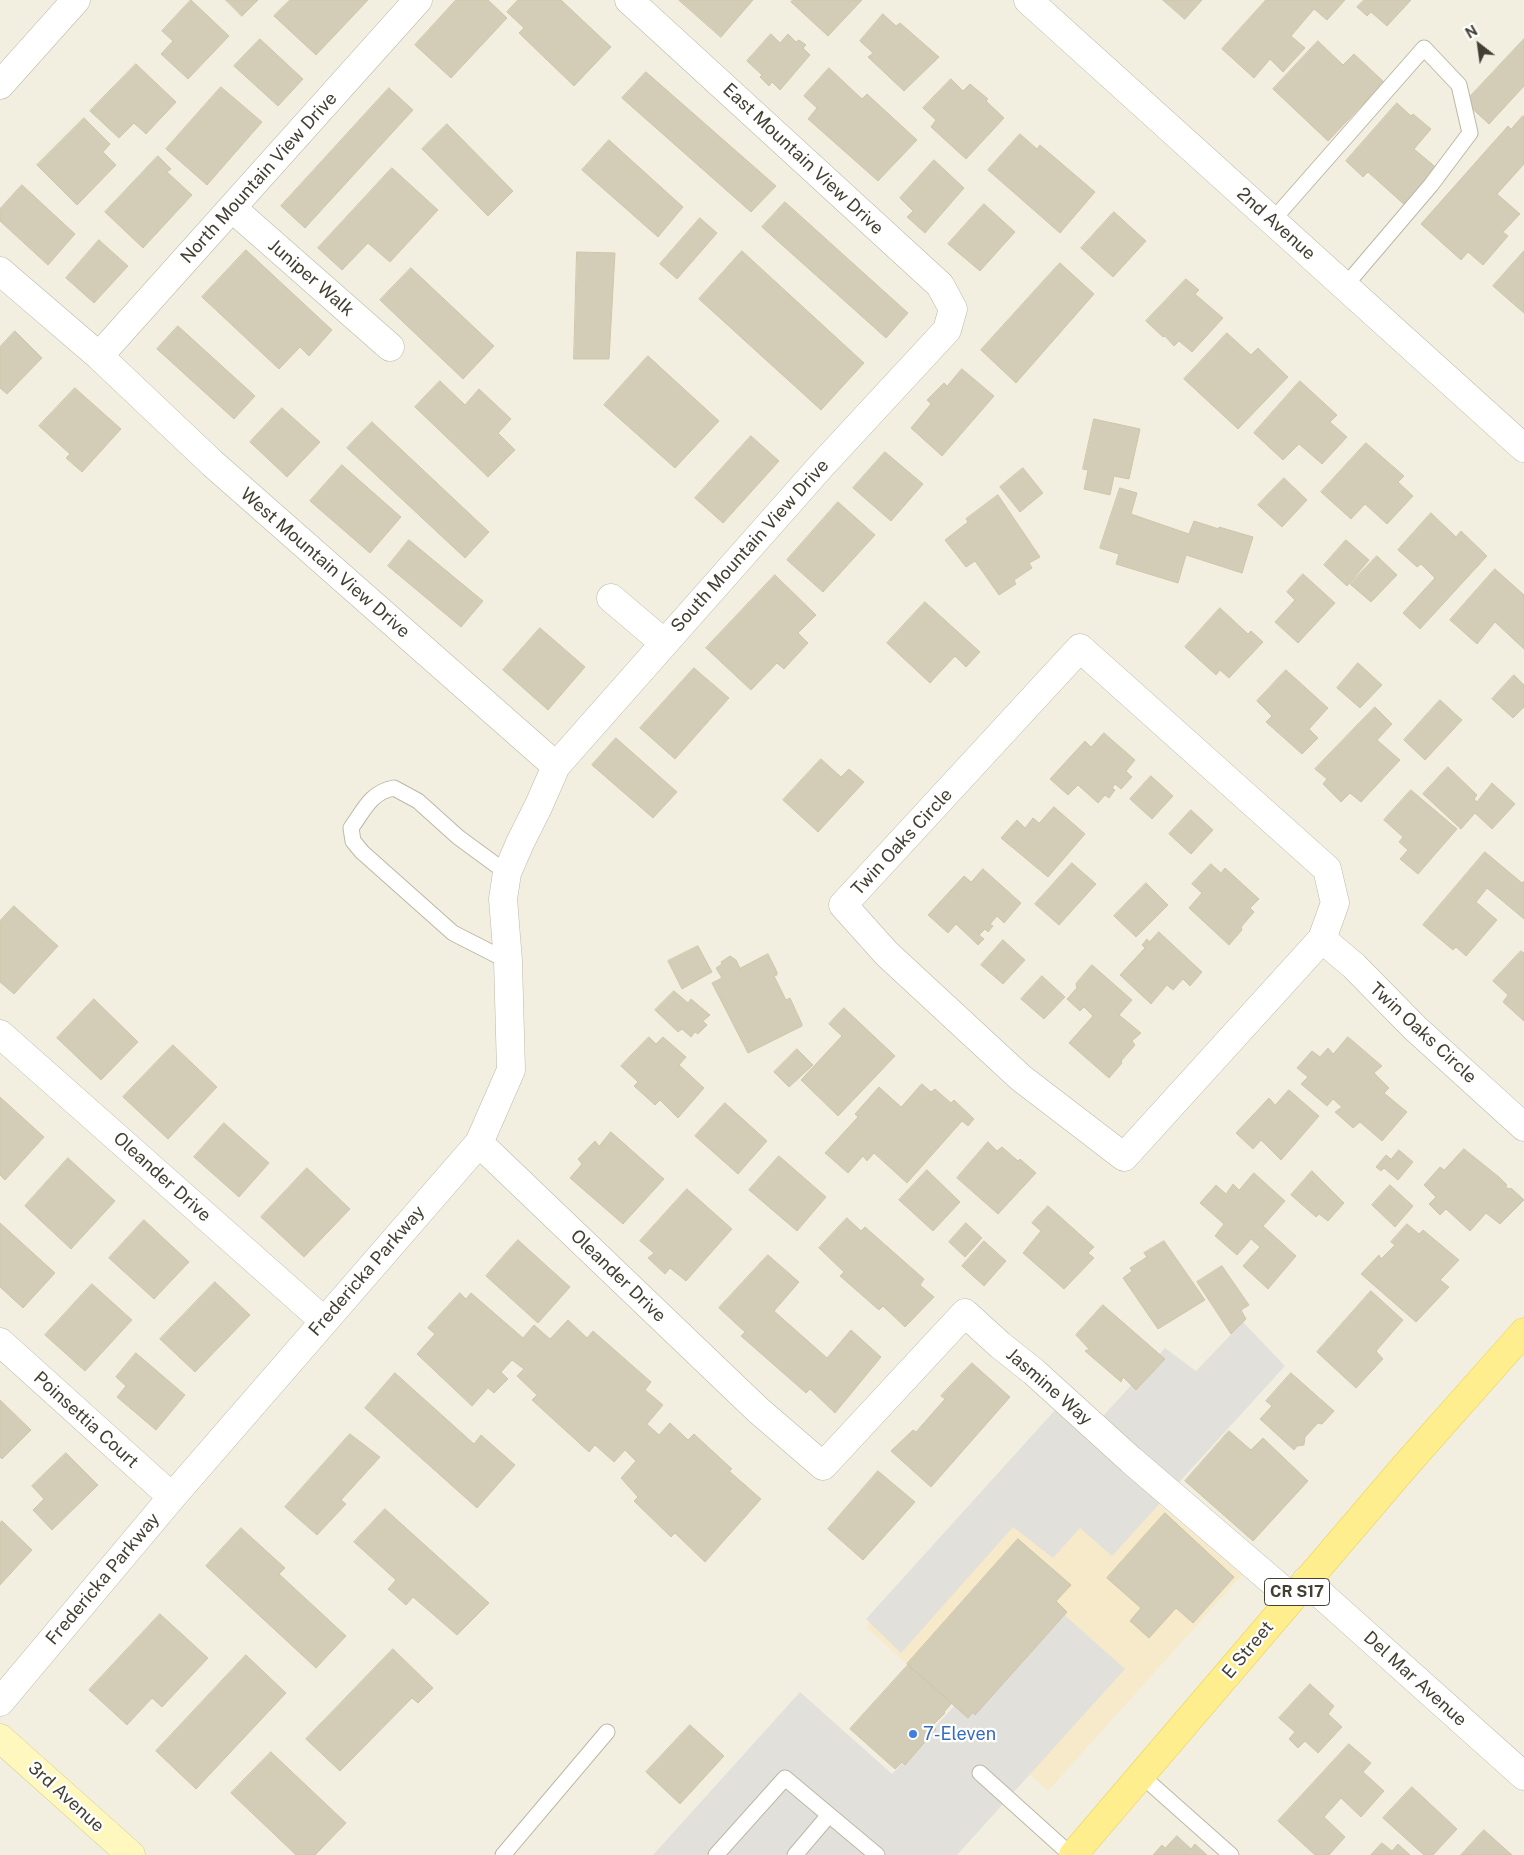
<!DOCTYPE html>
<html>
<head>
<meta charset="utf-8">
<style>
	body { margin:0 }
	#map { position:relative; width:1524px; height:1855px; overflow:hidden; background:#f2efe1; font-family:"Public Sans",sans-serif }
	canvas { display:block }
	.north { position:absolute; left:1454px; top:20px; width:50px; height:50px; -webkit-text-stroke:4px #fff; paint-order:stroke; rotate:330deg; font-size:14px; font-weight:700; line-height:20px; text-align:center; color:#433f32 }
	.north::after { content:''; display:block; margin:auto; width:18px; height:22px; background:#433f32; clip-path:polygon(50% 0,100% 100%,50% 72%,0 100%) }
</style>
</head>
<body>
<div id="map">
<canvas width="1524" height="1855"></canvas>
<div class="north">N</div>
</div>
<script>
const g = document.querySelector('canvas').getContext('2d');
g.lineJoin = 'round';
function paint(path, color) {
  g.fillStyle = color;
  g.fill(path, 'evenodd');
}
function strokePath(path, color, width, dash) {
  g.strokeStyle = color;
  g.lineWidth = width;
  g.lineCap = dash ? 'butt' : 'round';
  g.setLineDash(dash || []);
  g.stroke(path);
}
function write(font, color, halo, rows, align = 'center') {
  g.font = font + ' "Public Sans",sans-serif';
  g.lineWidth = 4.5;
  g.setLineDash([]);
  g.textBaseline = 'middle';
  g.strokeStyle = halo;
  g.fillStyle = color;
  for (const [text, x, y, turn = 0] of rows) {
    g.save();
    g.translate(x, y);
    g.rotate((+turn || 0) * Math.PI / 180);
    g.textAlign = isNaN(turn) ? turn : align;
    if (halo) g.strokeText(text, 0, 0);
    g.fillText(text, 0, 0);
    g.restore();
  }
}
paint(new Path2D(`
	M1052,1414L1242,1575L1048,1791L866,1627Z`), '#f6eaca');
paint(new Path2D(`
	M1243,1322L1285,1366L1112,1556L1080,1528L1053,1558L1013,1527L901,1653L866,1619L1056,1409L1085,1436L1165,1348L1196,1371Z
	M1060,1611L1125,1669L957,1855H653L800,1692L892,1774L956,1704Z`), '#e2e0db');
const building = new Path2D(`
	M191,0L229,36L188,79L161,54L173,41L162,31Z
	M226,0H258L242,16Z
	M290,0H368L316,55L274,16Z
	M456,0H488L507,18L451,78L415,45Z
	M518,0H561L611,47L574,86L519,33L524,28L507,12Z
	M679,0H753L721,37Z
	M793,0H862L828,36L791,2Z
	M1163,0H1202L1185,19Z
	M1266,0H1345L1327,20L1314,9L1291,36L1305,48L1283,72L1270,59L1254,78L1222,49Z
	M1364,0H1411L1387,26L1371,12L1367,16L1357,7Z
	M883,14L896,26L900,23L939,57L904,91L868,57L873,53L860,41Z
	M771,34L780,43L788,34L796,42L799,40L806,45L803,48L810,55L780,90L772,82L769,86L760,77L762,75L747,61Z
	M260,39L303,79L278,106L234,66Z
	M1524,39V86L1489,124L1465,102Z
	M1318,41L1343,65L1354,54L1384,82L1328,141L1273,89Z
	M136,64L176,102L146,134L134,123L119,138L90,111Z
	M829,68L862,99L867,94L917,140L878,181L808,119L817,108L804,96Z
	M646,72L776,186L751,212L622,98Z
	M951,79L963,91L970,84L988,99L986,101L1004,118L966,159L931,127L936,120L923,108Z
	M221,87L262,122L207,185L166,149Z
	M389,88L413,110L305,228L281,206Z
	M1397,103L1411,116L1413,114L1431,129L1414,149L1439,170L1407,207L1368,172L1363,177L1346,161Z
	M1523,116L1524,118V164L1497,194L1520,214L1503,232L1508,236L1483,265L1468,252L1461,260L1421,224L1508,126L1511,129Z
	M84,118L110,144L103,152L116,165L77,205L37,165Z
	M447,124L513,191L488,216L422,149Z
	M1020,134L1037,149L1040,145L1095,192L1060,233L988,170Z
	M609,140L683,207L658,237L582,170Z
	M158,156L171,169L167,172L192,195L143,248L105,212Z
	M934,160L964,188L925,233L907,217L913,211L900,198Z
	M392,168L438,210L390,262L368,243L342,270L318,248Z
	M22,185L75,234L48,265L0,221V209Z
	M785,202L908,313L886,338L762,227Z
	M984,204L1015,232L980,271L948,244Z
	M1114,212L1146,241L1113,277L1081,248Z
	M700,218L717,233L677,279L660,264Z
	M99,240L128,266L94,303L66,278Z
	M246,250L332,330L309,356L300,347L279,369L202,297Z
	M742,251L864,363L821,410L699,299Z
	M1524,251V313L1493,286Z
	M577,252L615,253L609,359H574Z
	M1060,263L1094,294L1016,383L981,350Z
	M411,268L494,346L463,379L380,300Z
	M1186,279L1199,290L1195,294L1223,318L1192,352L1179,341L1174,346L1165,336L1163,337L1146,321Z
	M178,326L255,396L234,419L157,349Z
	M15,331L42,358L7,394L0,388V347Z
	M1227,333L1251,355L1258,348L1288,377L1238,429L1184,379Z
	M648,356L719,421L675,468L604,405Z
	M962,369L994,396L942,456L911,428L931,404L927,400L944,383L947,386Z
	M440,381L465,405L479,389L511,419L498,433L515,450L488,477L415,407Z
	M1300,381L1337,415L1330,422L1347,437L1322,464L1299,444L1283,460L1254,433Z
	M75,388L121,429L82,472L66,458L70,454L39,426Z
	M282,408L320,442L287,477L250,442Z
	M1094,419L1140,429L1129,479L1114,476L1110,495L1084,489L1088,470L1083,469Z
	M372,422L489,532L465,558L347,448Z
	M751,436L779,461L723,523L695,498Z
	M1366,443L1404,476L1398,482L1413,496L1387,524L1365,504L1351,519L1321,492Z
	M885,452L923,484L891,521L853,488Z
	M342,465L401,517L370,553L310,501Z
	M1023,468L1043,493L1020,512L1000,487Z
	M1284,478L1307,500L1282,527L1258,505Z
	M1120,488L1137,493L1131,514L1189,534L1194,521L1219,529V527L1253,537L1242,573L1186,555L1178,583L1116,564L1119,554L1100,548Z
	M998,495L1040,557L1029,563L1032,568L1014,580L1016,584L999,595L975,561L966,567L945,540L968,522L966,519Z
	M838,502L875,535L823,592L787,560Z
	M1431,513L1456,537L1461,531L1487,556L1420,629L1403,613L1435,578L1421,564L1417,567L1398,550Z
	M409,540L483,601L461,627L388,566Z
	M1346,540L1369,560L1347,586L1324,565Z
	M1377,556L1397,575L1371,602L1350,584Z
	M1495,569L1524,595V649L1495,622L1477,644L1450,620Z
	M1303,574L1335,603L1298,643L1275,622L1295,600L1287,592Z
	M775,575L816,615L798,633L808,643L784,669L777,663L751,690L706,648Z
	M925,602L980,652L966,667L955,656L930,683L887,643Z
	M1220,608L1248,634L1251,631L1263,642L1229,678L1220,670L1216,675L1185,647Z
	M540,628L585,667L548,710L503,670Z
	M1358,663L1382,685L1360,708L1337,688Z
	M694,668L729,698L675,759L640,728Z
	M1286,670L1328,708L1309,729L1318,738L1302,754L1266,722L1272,716L1257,701Z
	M1514,675L1524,685V707L1513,718L1492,699Z
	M1440,700L1462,720L1425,760L1404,740Z
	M1375,707L1392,724L1377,740L1400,760L1361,802L1350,793L1341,802L1323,784L1327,779L1315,769Z
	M1104,733L1135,760L1126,771L1132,777L1121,789L1115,784L1112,788L1115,790L1109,798L1105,795L1098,803L1078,785L1068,795L1050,779L1085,741L1091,747Z
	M616,738L677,792L653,818L592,765Z
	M821,759L841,777L849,769L864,782L818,832L783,800Z
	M1448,767L1477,795L1474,799L1477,802L1492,783L1515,804L1492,829L1475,813L1461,829L1423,794Z
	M1151,776L1173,796L1152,819L1130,799Z
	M1411,790L1457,829L1418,874L1400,859L1408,850L1399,842L1403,837L1384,820Z
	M1054,807L1085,834L1048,877L1001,838L1017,820L1025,828L1033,818L1039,823Z
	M1191,810L1213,830L1191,854L1169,834Z
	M1485,852L1522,883L1524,881V919L1487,888L1476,902L1497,920L1466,956L1456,947L1453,950L1423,925Z
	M1072,863L1096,884L1059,925L1035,904Z
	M1211,864L1221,873L1225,868L1259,899L1250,908L1254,912L1241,927L1242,930L1229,945L1189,908L1202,893L1192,884Z
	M983,869L1021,903L1004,923L997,916L990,924L993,926L988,932L985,929L979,935L984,939L978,945L956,924L948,933L928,915L964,876L971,882Z
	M1146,883L1168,905L1136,937L1114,916Z
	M14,906L58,946L14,994L0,982V921Z
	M1159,932L1202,972L1190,986L1183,979L1173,990L1167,985L1151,1004L1120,975L1145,948L1142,945L1147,939L1149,942Z
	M1003,940L1025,960L1003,984L981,965Z
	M698,946L712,972L682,989L668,961Z
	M1521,951L1524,953V1021L1503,1002L1508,995L1493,981Z
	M768,954L777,972V975L774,976L786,1000L790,998L802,1024V1026L748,1053L712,983L722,978L716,968L722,964L721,962L730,956L736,960L740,968Z
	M1092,965L1132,1000L1119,1015L1141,1033L1132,1041L1135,1045L1121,1061L1122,1063L1109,1078L1069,1043L1093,1016L1084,1007L1080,1011L1067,999L1077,988L1076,984Z
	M1042,976L1065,997L1044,1019L1021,999Z
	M674,991L688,1003L691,999L710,1015L703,1021L707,1025L698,1034L695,1032L691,1037L682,1029L678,1032L655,1010Z
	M94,999L138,1042L101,1080L57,1038Z
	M844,1008L895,1056L838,1116L801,1080L842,1036L829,1024Z
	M649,1037L656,1044L663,1037L686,1057L679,1065L704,1088L678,1118L660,1100L655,1105L634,1086L638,1082L621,1066Z
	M1348,1037L1382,1066L1374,1073L1389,1088L1384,1093L1407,1112L1382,1141L1360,1122L1353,1128L1335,1112L1342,1107L1333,1099L1327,1106L1301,1084L1308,1077L1297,1068L1312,1051L1320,1057L1328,1048L1333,1054Z
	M173,1045L217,1087L168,1139L123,1097Z
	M797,1049L813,1065L789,1087L774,1072Z
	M922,1084L931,1092L935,1089L951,1103L954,1100L974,1119L968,1126L962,1121L907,1183L874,1153L867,1161L863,1156L848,1173L825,1153L858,1117L855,1114L879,1087L901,1107Z
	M1289,1090L1319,1116L1281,1160L1261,1140L1253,1149L1236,1133L1269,1098L1275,1105Z
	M0,1097L44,1137L5,1180L0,1175Z
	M725,1103L767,1141L738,1174L695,1136Z
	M224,1123L269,1163L239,1197L194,1157Z
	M611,1132L664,1179L623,1224L570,1178L582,1164L578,1159L595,1141L599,1146Z
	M988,1142L997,1151L1002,1147L1018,1161L1020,1159L1036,1173L998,1214L957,1178Z
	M1464,1149L1499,1177L1507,1185L1505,1186L1509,1189L1511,1188L1524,1200L1500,1224L1486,1213L1470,1231L1446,1209L1440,1215L1429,1204L1436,1197L1424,1185L1440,1167L1444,1170Z
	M1399,1150L1413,1162L1398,1180L1384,1168L1381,1171L1376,1167L1386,1155L1391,1159Z
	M779,1156L826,1197L797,1231L749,1190Z
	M68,1158L115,1201L71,1249L25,1206Z
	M307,1168L350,1209L304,1257L261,1217Z
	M927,1170L960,1202L933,1231L899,1200Z
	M1312,1171L1344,1203L1328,1221L1319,1214L1316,1217L1291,1195Z
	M1254,1173L1285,1201L1263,1226L1296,1256L1268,1289L1243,1266L1260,1247L1251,1239L1237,1255L1215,1236L1224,1224L1200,1203L1216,1185L1226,1194L1233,1184L1239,1190Z
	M1390,1185L1413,1206L1395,1227L1372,1205Z
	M687,1189L732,1229L686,1281L670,1268L665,1274L648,1258L654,1253L640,1241Z
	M1048,1206L1094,1247L1088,1253L1094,1258L1064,1289L1023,1253L1041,1231L1032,1223Z
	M847,1218L861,1231L865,1227L924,1279L920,1285L934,1297L905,1327L883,1306L879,1310L840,1276L844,1272L819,1248Z
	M144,1220L189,1262L154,1299L109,1258Z
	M0,1223L55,1273L23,1308L0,1287Z
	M966,1223L982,1238L965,1257L949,1242Z
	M1407,1224L1419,1234L1423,1230L1459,1260L1440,1280L1449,1287L1416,1322L1361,1274L1379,1255L1381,1259L1395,1245L1391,1242Z
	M518,1240L570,1287L538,1323L486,1276Z
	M984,1241L1006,1261L984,1286L962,1266Z
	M1164,1241L1205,1300L1158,1329L1123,1278L1132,1271L1130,1268L1147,1257L1144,1253Z
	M768,1255L799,1282L774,1311L827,1358L851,1330L881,1357L835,1413L810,1389L806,1393L741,1336L745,1332L719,1308Z
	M1222,1266L1249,1305L1241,1310L1246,1319L1231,1334L1197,1282Z
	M215,1282L250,1315L195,1372L160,1339Z
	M92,1284L132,1320L85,1371L45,1335Z
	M1371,1291L1403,1320L1376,1351L1383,1359L1356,1388L1317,1352Z
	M460,1293L466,1299L471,1293L523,1338L534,1325L550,1339L568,1320L587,1338L593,1331L651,1382L645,1390L663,1405L647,1424L659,1435L670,1423L688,1440L694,1434L732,1469L729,1471L761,1499L705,1562L675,1533L671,1537L634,1501L638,1497L621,1478L636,1461L625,1450L614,1462L595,1445L589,1452L532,1400L537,1395L517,1376L524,1369L512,1360L501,1372L508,1379L494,1393L488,1388L472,1406L417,1354L435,1334L428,1328Z
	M1103,1305L1165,1359L1136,1390L1123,1377L1121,1382L1085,1351L1089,1349L1076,1335Z
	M136,1353L185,1395L156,1430L117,1397L126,1386L116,1377Z
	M972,1363L1010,1397L931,1487L891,1451L913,1430L916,1432L945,1399L941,1396Z
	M395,1373L474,1444L481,1435L515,1465L477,1508L365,1408Z
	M1291,1373L1334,1411L1322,1424L1318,1423L1305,1437L1304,1445L1297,1446L1294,1450L1260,1419L1272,1406L1266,1401Z
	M0,1400L31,1430L2,1459L0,1457Z
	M1229,1431L1251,1450L1263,1438L1308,1481L1253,1541L1185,1481Z
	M350,1434L380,1457L341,1500L346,1504L317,1535L285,1507Z
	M66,1453L98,1485L52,1530L33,1510L44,1499L32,1486Z
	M878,1471L915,1502L863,1560L828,1529Z
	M385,1509L489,1603L457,1635L413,1597L406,1605L388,1589L396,1580L354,1542Z
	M1165,1513L1234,1577L1193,1623L1176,1608L1149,1638L1130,1621L1141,1608L1107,1578Z
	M2,1521L32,1550L0,1585V1523Z
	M241,1528L285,1568L279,1574L346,1636L316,1668L206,1566Z
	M1018,1539L1071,1585L1056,1601L1067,1612L975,1715L973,1712L968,1718L907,1664Z
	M160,1614L208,1658L162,1707L152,1698L127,1725L89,1690Z
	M393,1649L433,1688L418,1703L412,1698L340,1771L306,1739Z
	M246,1655L286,1693L196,1789L156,1751Z
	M908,1665L952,1703L944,1712L945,1713L932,1726L936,1729L905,1765L902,1762L895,1769L850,1729Z
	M1310,1684L1334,1706L1328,1714L1342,1727L1318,1753L1305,1741L1298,1748L1289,1739L1295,1732L1279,1718Z
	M690,1725L724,1756L680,1804L646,1772Z
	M1349,1744L1371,1763L1363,1772L1384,1791L1361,1817L1341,1798L1324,1817L1345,1837L1329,1855H1315L1278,1821Z
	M271,1752L346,1823L315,1855H296L231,1793Z
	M1412,1787L1457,1829L1433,1855H1424L1383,1818Z
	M1484,1830L1512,1855H1461Z
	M1177,1836L1191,1849L1195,1844L1207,1855H1153L1162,1845L1165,1848Z
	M1382,1843L1392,1851L1398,1844L1410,1855H1371Z`);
paint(building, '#d3ccb6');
strokePath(building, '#cfc6a9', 1);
const service = new Path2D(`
	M1272,221L1424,48L1459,85L1470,133L1431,185L1345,286
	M507,873L458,837L418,801L394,788C371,792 364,810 351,828L353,841L362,852L453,933L508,961
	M980,1773L1071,1855
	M1142,1776L1231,1855
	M503,1855L607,1732
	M716,1855L785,1778L877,1855
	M795,1855L829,1815`);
const minor = new Path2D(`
	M232,208L390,347
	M0,271L99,356L212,463L556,766
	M99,356L418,0
	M611,598L664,643
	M1080,648L1327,869L1335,903L1322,939L1124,1157L1021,1078L887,954L843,905Z
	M1322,939L1354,966L1415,1028L1524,1127
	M0,1034L324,1321
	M479,1143L758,1410L823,1466L965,1313L1000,1345L1034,1372L1131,1460L1292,1598
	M0,1342L172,1497
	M1306,1581L1524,1776
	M0,1702L172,1497L479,1143L511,1070L508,961L503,899L507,873L520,843L539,805L556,766L822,465L947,330L953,309L940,285L629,0`);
const tertiary = new Path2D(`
	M1028,0L1524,448
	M0,85L76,0`);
const secondary = new Path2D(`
	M0,1738L131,1855`);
const primary = new Path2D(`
	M1073,1855L1406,1465L1524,1332`);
strokePath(service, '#bdb8a4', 17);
strokePath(minor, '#bdb8a4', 29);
strokePath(tertiary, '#bdb8a4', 29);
strokePath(secondary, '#d4cc8e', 29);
strokePath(primary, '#ead258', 29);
strokePath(service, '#fff', 15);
strokePath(minor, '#fff', 28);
strokePath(tertiary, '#fff', 28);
strokePath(secondary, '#fff8be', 28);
strokePath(primary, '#ffee8d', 28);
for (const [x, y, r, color] of [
	[913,1734,5,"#3f7fe0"]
]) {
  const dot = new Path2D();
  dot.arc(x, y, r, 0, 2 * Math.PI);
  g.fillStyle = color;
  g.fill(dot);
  strokePath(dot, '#fff', 2);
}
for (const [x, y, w] of [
	[1297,1592,65]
]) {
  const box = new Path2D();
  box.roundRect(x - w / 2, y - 13.5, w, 27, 4);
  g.fillStyle = '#fff';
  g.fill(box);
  strokePath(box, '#433f32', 1);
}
write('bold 16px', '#433f32', null, [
	["CR S17",1297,1592]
]);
write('18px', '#433f32', '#fff', [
	["East Mountain View Drive",803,159,43],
	["North Mountain View Drive",259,178,-48],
	["2nd Avenue",1276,224,42],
	["Juniper Walk",311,278,41],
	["South Mountain View Drive",750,546,-48],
	["West Mountain View Drive",325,563,41],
	["Twin Oaks Circle",902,842,-47],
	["Twin Oaks Circle",1423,1033,43],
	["Oleander Drive",162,1177,42],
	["Fredericka Parkway",367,1271,-49],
	["Oleander Drive",618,1276,44],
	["Jasmine Way",1049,1387,41],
	["Poinsettia Court",86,1420,42],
	["Fredericka Parkway",103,1579,-50],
	["E Street",1248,1650,-50],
	["Del Mar Avenue",1415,1679,42],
	["3rd Avenue",66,1797,42]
]);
write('18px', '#366cbe', '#fff', [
	["7-Eleven",923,1734]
], 'left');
</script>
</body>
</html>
